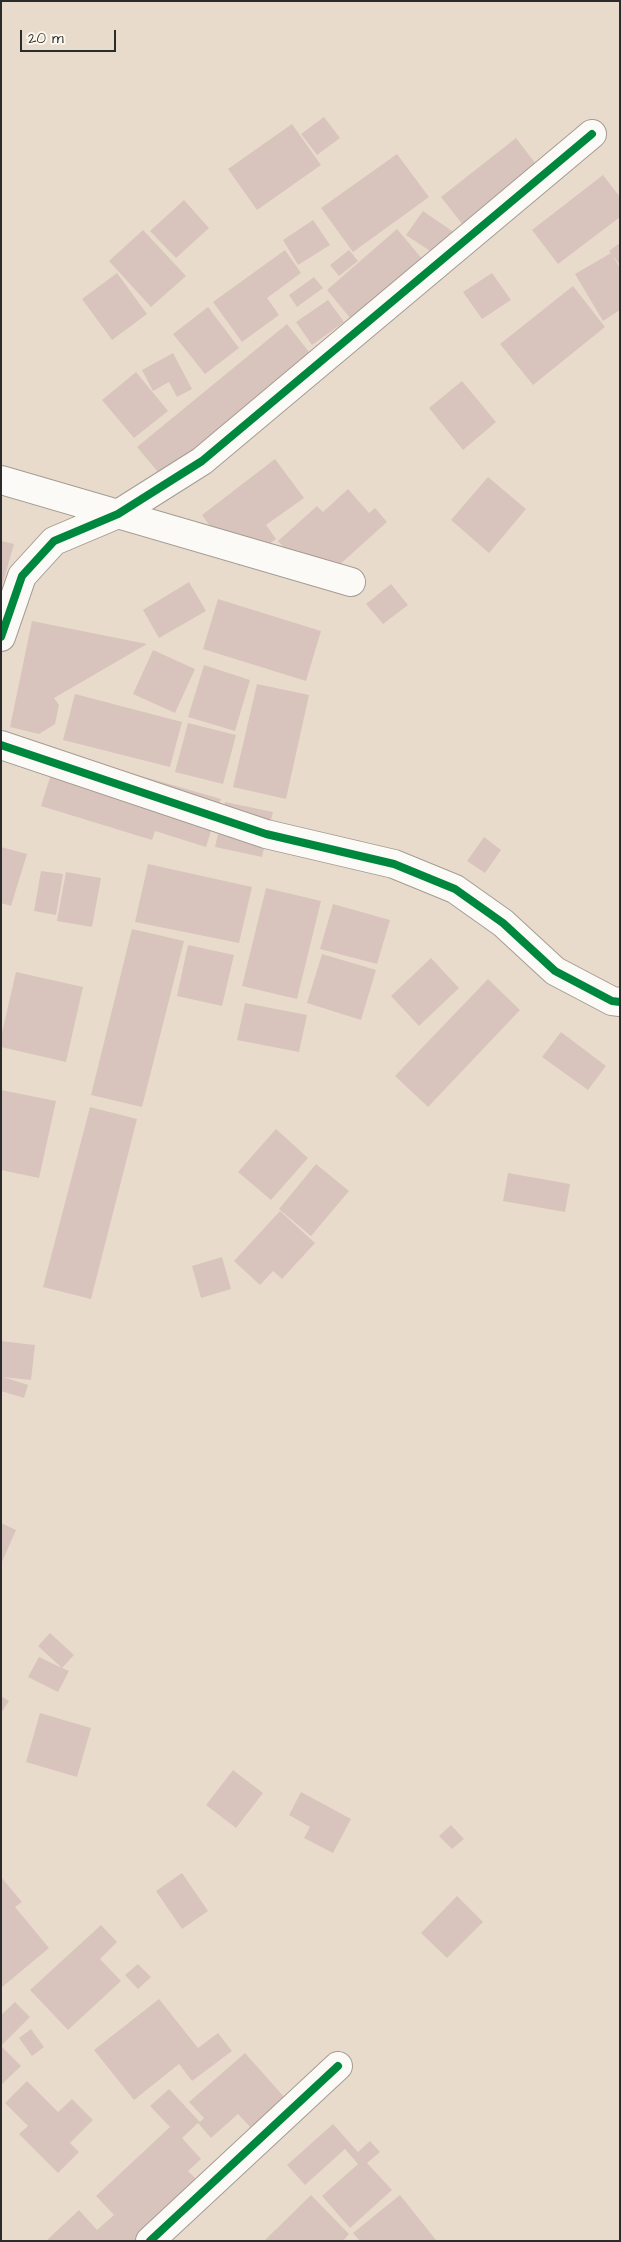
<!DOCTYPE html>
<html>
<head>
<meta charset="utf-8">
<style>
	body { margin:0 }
	#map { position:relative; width:621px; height:2242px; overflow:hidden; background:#e9dbcc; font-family:"Architects Daughter",sans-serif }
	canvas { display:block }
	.frame { position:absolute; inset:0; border:2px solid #2b2b2b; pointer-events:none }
	.scale { position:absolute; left:20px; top:30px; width:96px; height:22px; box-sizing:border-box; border:2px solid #2b2b2b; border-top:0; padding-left:6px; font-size:15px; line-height:18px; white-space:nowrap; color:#2b2b2b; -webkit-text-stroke:4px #fbf7ec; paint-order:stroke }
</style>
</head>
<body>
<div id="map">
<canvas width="621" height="2242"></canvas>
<div class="frame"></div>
<div class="scale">20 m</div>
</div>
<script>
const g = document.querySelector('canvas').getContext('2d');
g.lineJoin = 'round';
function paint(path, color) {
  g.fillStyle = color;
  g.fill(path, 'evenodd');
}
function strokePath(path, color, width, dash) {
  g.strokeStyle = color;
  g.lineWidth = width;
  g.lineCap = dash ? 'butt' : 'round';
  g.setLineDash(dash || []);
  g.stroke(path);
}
paint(new Path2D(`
	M324,117L340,138L317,155L301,134Z
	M292,124L321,165L257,210L228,169Z
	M516,138L545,176L470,234L441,197Z
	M397,154L429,197L353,252L321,208Z
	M603,175L620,197V217L558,264L532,230Z
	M184,200L209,228L176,258L150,231Z
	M423,211L455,233L439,257L406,235Z
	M313,220L330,245L298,265L283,240Z
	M397,229L429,267L360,330L327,290Z
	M143,230L186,276L151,307L109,261Z
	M620,243V265L609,251Z
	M285,250L301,273L267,298L279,315L242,342L213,302Z
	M349,250L358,261L339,276L330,265Z
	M611,253L620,268V310L603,321L575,274Z
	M117,273L147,314L112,340L82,299Z
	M492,273L511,300L482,319L463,292Z
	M314,277L323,288L297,307L289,295Z
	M573,286L605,327L533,385L500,344Z
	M328,300L344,322L312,345L296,322Z
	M208,307L239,348L205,374L173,334Z
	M287,324L320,366L173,490L137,447Z
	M173,353L192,389L177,397L169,382L153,391L142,370Z
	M136,372L168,411L134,438L102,400Z
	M462,381L496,422L463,450L429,408Z
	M275,459L304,498L266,525L276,539L239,566L202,515Z
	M488,477L526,509L489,553L451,520Z
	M348,489L369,513L375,508L387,522L317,585L278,541L317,506L323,512Z
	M1,541L14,544L2,586H1Z
	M189,582L206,611L159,638L143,610Z
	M391,584L408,605L383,624L366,604Z
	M218,599L321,631L306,681L203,649Z
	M32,621L147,644L54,698L59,705L55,724L39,734L10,727Z
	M153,650L195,669L175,713L133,694Z
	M204,665L250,680L235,731L188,717Z
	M257,684L309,695L286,799L233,787Z
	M75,694L182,722L170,767L63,740Z
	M188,723L236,735L223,784L175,772Z
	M58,752L221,799L206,847L155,831L152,840L41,806Z
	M225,802L273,812L262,857L215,847Z
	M484,837L501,850L485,873L467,861Z
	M1,847L27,854L11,906L1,903Z
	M148,864L252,887L239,943L135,922Z
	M41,871L63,874L56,915L34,911Z
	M66,872L101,878L92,927L57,921Z
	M266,888L321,901L297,999L242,986Z
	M333,904L390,920L377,964L320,949Z
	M132,929L184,941L142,1107L91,1095Z
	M188,945L234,955L222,1006L177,996Z
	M322,954L376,970L361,1020L307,1003Z
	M431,958L459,988L419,1026L391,996Z
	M16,972L83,987L66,1062L1,1047V1037Z
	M488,979L520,1010L428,1107L395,1076Z
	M245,1003L307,1015L299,1052L237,1040Z
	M561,1032L606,1066L588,1090L542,1057Z
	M1,1090L56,1101L39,1178L1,1170Z
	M90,1107L137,1119L91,1299L43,1287Z
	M276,1129L308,1158L271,1200L238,1172Z
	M316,1164L349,1191L311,1236L279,1209Z
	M508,1173L570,1184L565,1212L503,1201Z
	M280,1211L315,1243L282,1279L273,1271L260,1285L234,1261Z
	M222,1257L231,1289L201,1298L192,1266Z
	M1,1341L35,1345L31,1380L3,1377L28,1385L24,1398L1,1391Z
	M1,1523L16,1530L1,1564Z
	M50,1633L74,1655L62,1668L69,1671L58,1692L28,1677L39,1657L62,1668L38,1646Z
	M1,1696L9,1701L1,1713Z
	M40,1713L91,1728L77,1777L26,1762Z
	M233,1770L263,1793L236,1828L206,1805Z
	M301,1792L351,1819L333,1853L304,1838L310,1827L289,1815Z
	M451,1825L464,1839L452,1849L439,1836Z
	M182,1873L208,1911L182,1929L156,1891Z
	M1,1877L22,1902L15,1907L49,1948L1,1988Z
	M457,1896L483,1922L447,1958L421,1933Z
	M101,1925L117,1942L100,1959L121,1981L68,2030L30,1990Z
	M138,1964L151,1977L138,1989L125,1975Z
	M159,1999L198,2048L218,2033L232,2051L192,2081L179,2064L134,2100L94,2050Z
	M15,2002L30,2017L1,2046L21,2066L1,2085V2015Z
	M31,2029L44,2047L32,2056L19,2038Z
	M245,2053L285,2098L251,2128L238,2114L211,2138L198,2123L182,2138L201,2159L188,2171L199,2182L141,2241H46L79,2210L97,2230L114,2215L96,2196L170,2127L150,2106L169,2089L200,2122L204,2118L189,2102Z
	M27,2081L58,2112L72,2099L93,2120L70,2143L79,2152L58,2173L19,2134L28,2126L5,2103Z
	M333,2124L358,2152L370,2141L380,2152L367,2163L392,2190L350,2228L322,2196L358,2164L345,2149L305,2185L287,2165Z
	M311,2195L349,2234L343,2241H264Z
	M400,2195L436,2240L360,2241L353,2233Z`), '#d9c3bd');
const minor = new Path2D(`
	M1,480L351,582
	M1,637L22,576L54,541L118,514L202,461L592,134
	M1,745L266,834L394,864L455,889L503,923L555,971L612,1001L620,1002
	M150,2241L338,2066`);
strokePath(minor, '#a49c93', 30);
strokePath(minor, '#fcfaf7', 28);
strokePath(new Path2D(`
	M1,637L22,576L54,541L118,514L202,461L592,134
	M1,745L266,834L394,864L455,889L503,923L555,971L612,1001L620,1002
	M150,2241L338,2066`), '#00873e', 8);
</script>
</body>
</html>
